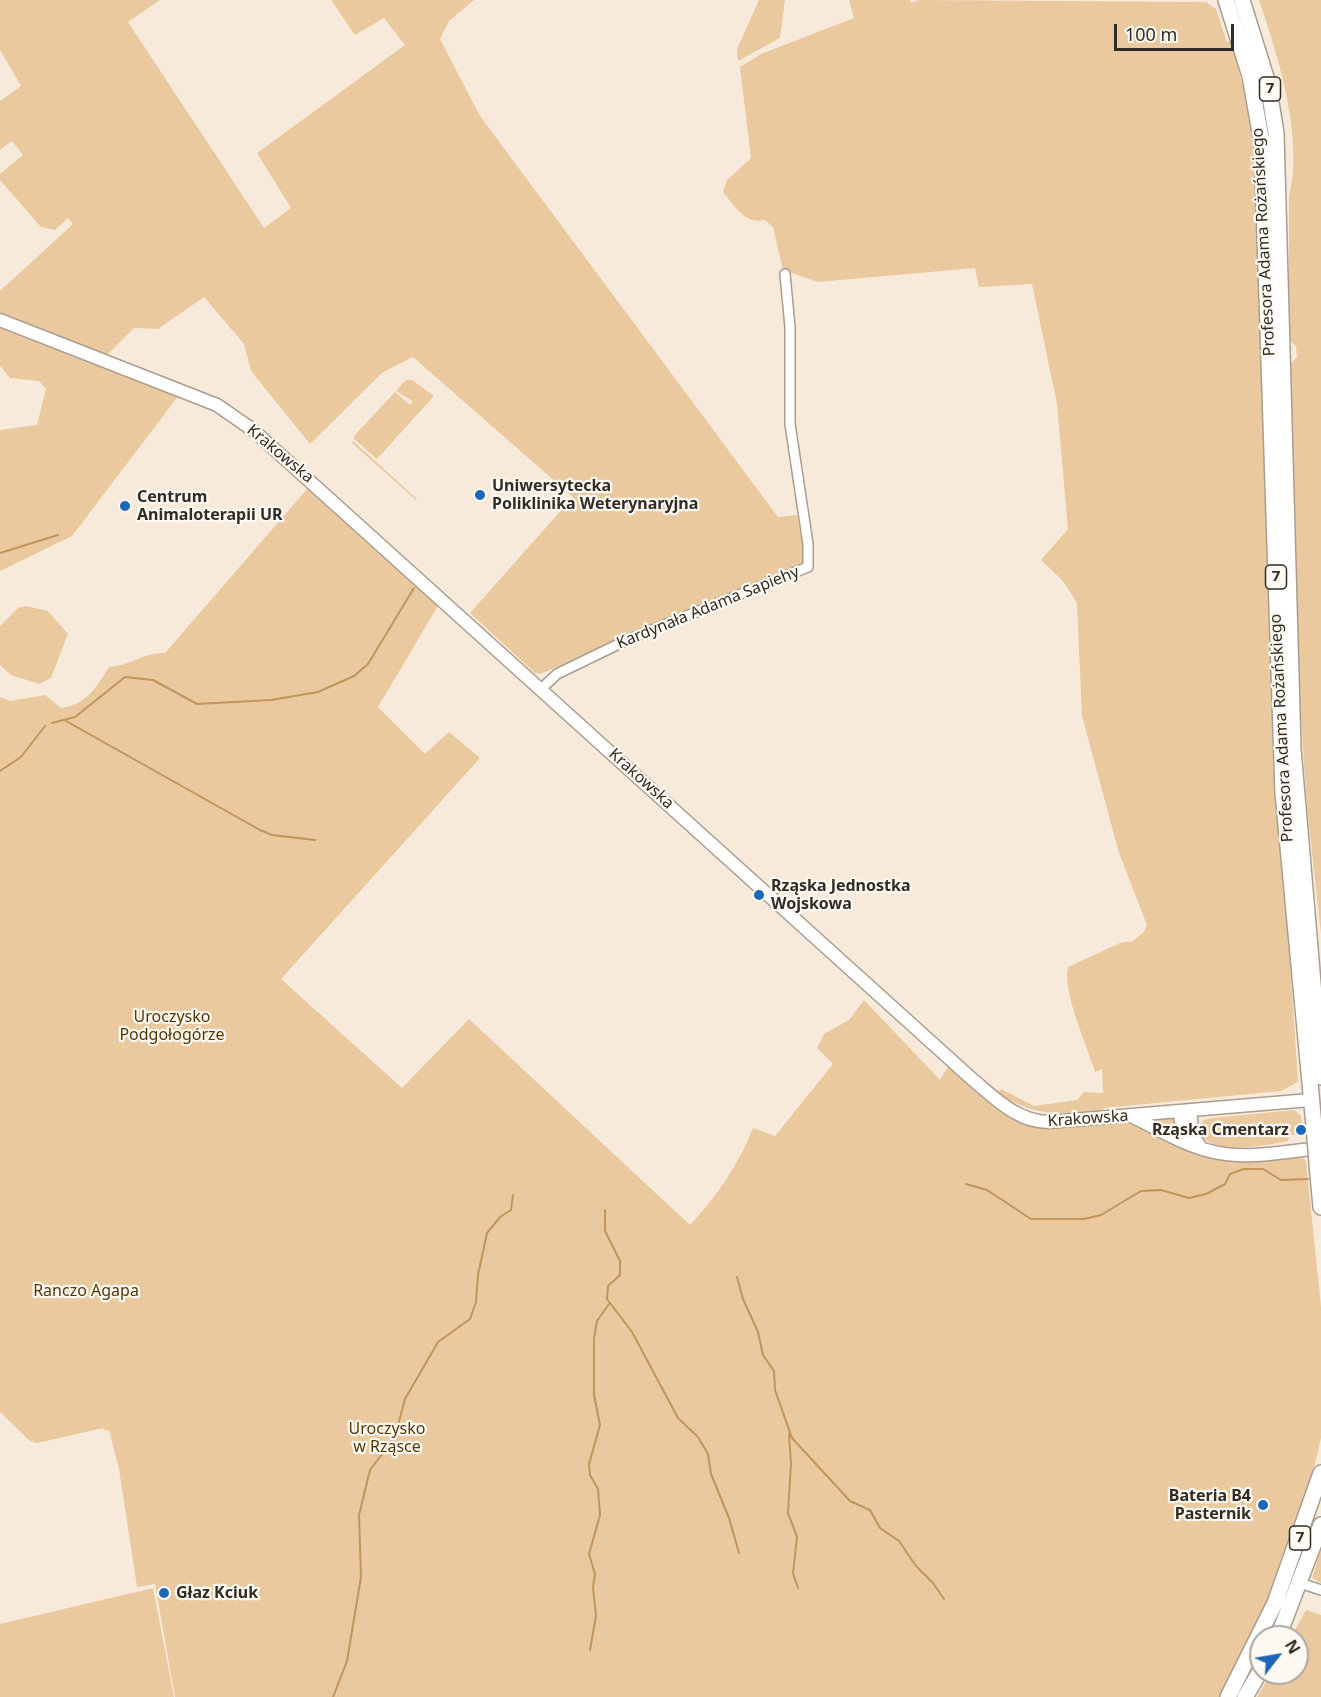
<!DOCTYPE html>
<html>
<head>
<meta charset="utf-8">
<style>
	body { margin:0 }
	#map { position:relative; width:1321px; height:1697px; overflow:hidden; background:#f8eada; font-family:"Noto Sans",sans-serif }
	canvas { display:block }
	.north { position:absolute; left:1249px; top:1625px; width:60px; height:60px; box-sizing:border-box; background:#fef9f2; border:2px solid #aca7a0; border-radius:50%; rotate:59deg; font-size:16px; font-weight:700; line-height:24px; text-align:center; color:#312c26 }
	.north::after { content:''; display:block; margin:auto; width:21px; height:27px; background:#1a68b7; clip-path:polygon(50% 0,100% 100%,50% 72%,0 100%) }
	.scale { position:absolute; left:1114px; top:24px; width:120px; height:27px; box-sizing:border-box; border:3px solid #312c26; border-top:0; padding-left:8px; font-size:18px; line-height:21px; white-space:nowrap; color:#312c26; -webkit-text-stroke:4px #fef9f2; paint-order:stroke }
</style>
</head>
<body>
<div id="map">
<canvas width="1321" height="1697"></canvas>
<div class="north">N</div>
<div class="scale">100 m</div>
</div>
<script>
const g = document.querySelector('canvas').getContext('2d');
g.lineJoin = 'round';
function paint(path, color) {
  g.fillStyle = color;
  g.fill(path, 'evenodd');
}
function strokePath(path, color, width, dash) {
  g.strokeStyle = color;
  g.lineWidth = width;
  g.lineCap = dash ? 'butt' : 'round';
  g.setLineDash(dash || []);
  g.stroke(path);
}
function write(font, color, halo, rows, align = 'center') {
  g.font = font + ' "Noto Sans",sans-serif';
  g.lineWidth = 4.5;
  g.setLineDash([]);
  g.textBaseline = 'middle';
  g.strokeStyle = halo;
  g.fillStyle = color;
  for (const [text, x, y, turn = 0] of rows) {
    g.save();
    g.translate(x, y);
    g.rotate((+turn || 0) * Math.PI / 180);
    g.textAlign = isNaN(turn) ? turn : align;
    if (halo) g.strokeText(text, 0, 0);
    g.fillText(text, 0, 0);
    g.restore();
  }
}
paint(new Path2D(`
	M0,0H160L128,22L264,228L291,208L257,153L405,45L384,18L355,35L331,0H474L449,21L440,39L480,116L778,517L797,515L806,561L795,570L540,674L535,673L470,613L573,497L413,357L383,372L310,444L251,371L244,344L204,297L158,329L134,328L106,356L0,315V291L73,224L68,218L55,230L41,227L0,180V174L23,155L12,141L0,150V101L21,86L0,50Z
	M759,0H785L780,38L738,61L737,49Z
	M849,0H910L911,3L918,0L1206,2L1216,9L1227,42H1231L1244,91L1254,154L1264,372L1274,783L1286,901L1298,1082L1281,1091L1104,1108L1101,1112C1059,1114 1035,1117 998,1093L1001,1089L1034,1106L1077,1100L1084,1092L1103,1093L1102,1069L1095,1072C1087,1045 1062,992 1068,967L1120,943L1133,941L1144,932L1147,925L1119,853L1082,716L1077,603L1063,581L1041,560L1068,529L1057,404L1032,284L979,287L975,268L818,282L783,270L773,227L765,220C745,225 734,205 723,192L727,180L751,158L740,67L761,54L854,18Z
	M1259,0H1321V934L1307,807L1298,675L1288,366L1297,357L1296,346L1289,340V197C1304,137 1278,57 1259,0Z
	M0,327L179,395L72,536L0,571V430L37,425L46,389L39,381L10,378L0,366Z
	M406,380H412L434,396L377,459L354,439L355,435L395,392L410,405L413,401L396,391Z
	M353,441L417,499L416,500L352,443Z
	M308,488L438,606L378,707L425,754L449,732L480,758L281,979L402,1088L469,1019L690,1225C717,1196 739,1164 753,1128L775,1136L833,1064L817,1048L824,1034L849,1020L864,1000L940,1080L949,1065L998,1108L1025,1124L1050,1128L1129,1121L1223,1160L1301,1154L1306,1162L1321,1306V1438L1307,1497L1268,1602L1223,1697H175L155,1584L137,1587L119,1469L109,1430L106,1431L103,1428L37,1443L30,1441L0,1412V697L10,701L45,695L61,708C86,705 97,687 109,667C129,666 145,652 165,653Z
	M26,606L48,611L68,634L51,678L39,684L11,675L0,665V626L18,608Z
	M1294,1110L1301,1116L1303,1133L1290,1135L1288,1141C1268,1145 1200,1159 1199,1126L1204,1120L1212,1118Z
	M1176,1117L1177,1133L1150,1120L1151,1118Z
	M1321,1549V1583L1312,1578Z
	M153,1588L174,1697H0V1624Z
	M1306,1610L1321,1615V1697H1257L1271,1673H1297V1637H1291Z`), '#eac99f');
strokePath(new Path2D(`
	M0,553L58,535
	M66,721L260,830L272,835L315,840
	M52,723L75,717L125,677L153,680L197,704L271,700L318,692L354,676L368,664L414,588
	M0,771L21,757L45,726
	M966,1184L987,1190L1031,1219H1084L1101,1215L1141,1191L1161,1190L1189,1198L1206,1194L1225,1184L1230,1174L1244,1169H1263L1281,1180L1308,1179
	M605,1210V1231L620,1261V1275L608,1286L607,1299L632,1332L678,1418L698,1437L708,1454L711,1474L729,1518L739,1553
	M737,1277L743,1299L758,1332L763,1355L774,1371L775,1390L792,1438L850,1501L870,1510L880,1528L899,1541L916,1566L933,1583L944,1599
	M789,1434L791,1464L788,1513L797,1537L793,1573L798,1588
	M590,1650L596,1616L593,1587L595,1574L589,1554L600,1515L598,1489L590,1475L589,1464L600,1425L594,1395V1338L597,1321L609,1304
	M333,1697L347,1661L361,1577L359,1515L370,1470L395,1437L405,1399L438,1342L470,1319L476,1302L478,1275L487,1233L500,1217L511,1210L513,1195`), '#c2955a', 2);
const minor = new Path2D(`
	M541,689L557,674L627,640L808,567V544L790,424V327L785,274
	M1300,1583L1321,1590`);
const tertiary = new Path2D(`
	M0,320L217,405L253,430L972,1079C995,1098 1017,1122 1049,1122L1310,1100
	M1190,1111L1193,1136L1201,1148
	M1179,1112L1186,1142
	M1133,1117C1159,1129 1185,1146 1214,1152C1248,1160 1287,1151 1321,1148`);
const primary = new Path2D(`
	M1226,0L1250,76L1262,144L1283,793L1314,1126
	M1242,0L1268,84L1276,133L1293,749L1321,1077
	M1318,1175L1321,1207
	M1278,1637L1321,1525
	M1228,1697L1275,1603L1321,1473
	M1245,1697L1261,1670`);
strokePath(minor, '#aa9d8e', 12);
strokePath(tertiary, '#aa9d8e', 15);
strokePath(primary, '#aa9d8e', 18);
strokePath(minor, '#fff', 9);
strokePath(tertiary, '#fff', 12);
strokePath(primary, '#fff', 15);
const primaryBridge = new Path2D(`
	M1314,1126L1318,1175`);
strokePath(primaryBridge, '#aa9d8e', 18, []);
strokePath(primaryBridge, '#fff', 15);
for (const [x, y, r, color] of [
	[480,495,6,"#1a68b7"],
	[125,506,6,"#1a68b7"],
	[759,895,6,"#1a68b7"],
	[1301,1130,6,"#1a68b7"],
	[1263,1505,6,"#1a68b7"],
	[164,1593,6,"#1a68b7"]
]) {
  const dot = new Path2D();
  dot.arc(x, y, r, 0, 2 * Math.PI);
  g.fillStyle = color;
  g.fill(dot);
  strokePath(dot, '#fef9f2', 2);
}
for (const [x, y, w] of [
	[1270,89,21],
	[1276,577,21],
	[1300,1538,21]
]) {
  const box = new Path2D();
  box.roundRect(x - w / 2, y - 12, w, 24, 4.5);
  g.fillStyle = '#fef9f2';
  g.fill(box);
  strokePath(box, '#312c26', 1.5);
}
write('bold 15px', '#312c26', null, [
	["7",1270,89],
	["7",1276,577],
	["7",1300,1538]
]);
write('16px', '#312c26', '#fef9f2', [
	["Profesora Adama Rożańskiego",1264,242,-93],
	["Krakowska",280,454,40],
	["Kardynała Adama Sapiehy",708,608,-22],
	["Profesora Adama Rożańskiego",1282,728,-93],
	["Krakowska",641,779,42],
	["Krakowska",1088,1119,-4]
]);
write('bold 16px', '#312c26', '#fef9f2', [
	["Uniwersytecka",492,486],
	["Poliklinika Weterynaryjna",492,504],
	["Centrum",137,497],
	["Animaloterapii UR",137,515],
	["Rząska Jednostka",771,886],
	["Wojskowa",771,904],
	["Rząska Cmentarz",1289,1130,"right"],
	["Bateria B4",1251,1496,"right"],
	["Pasternik",1251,1514,"right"],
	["Głaz Kciuk",176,1593]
], 'left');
write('16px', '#553603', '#fef9f2', [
	["Uroczysko",172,1017],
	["Podgołogórze",172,1035],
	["Ranczo Agapa",86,1291],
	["Uroczysko",387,1429],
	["w Rząsce",387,1447]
]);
</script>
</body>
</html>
